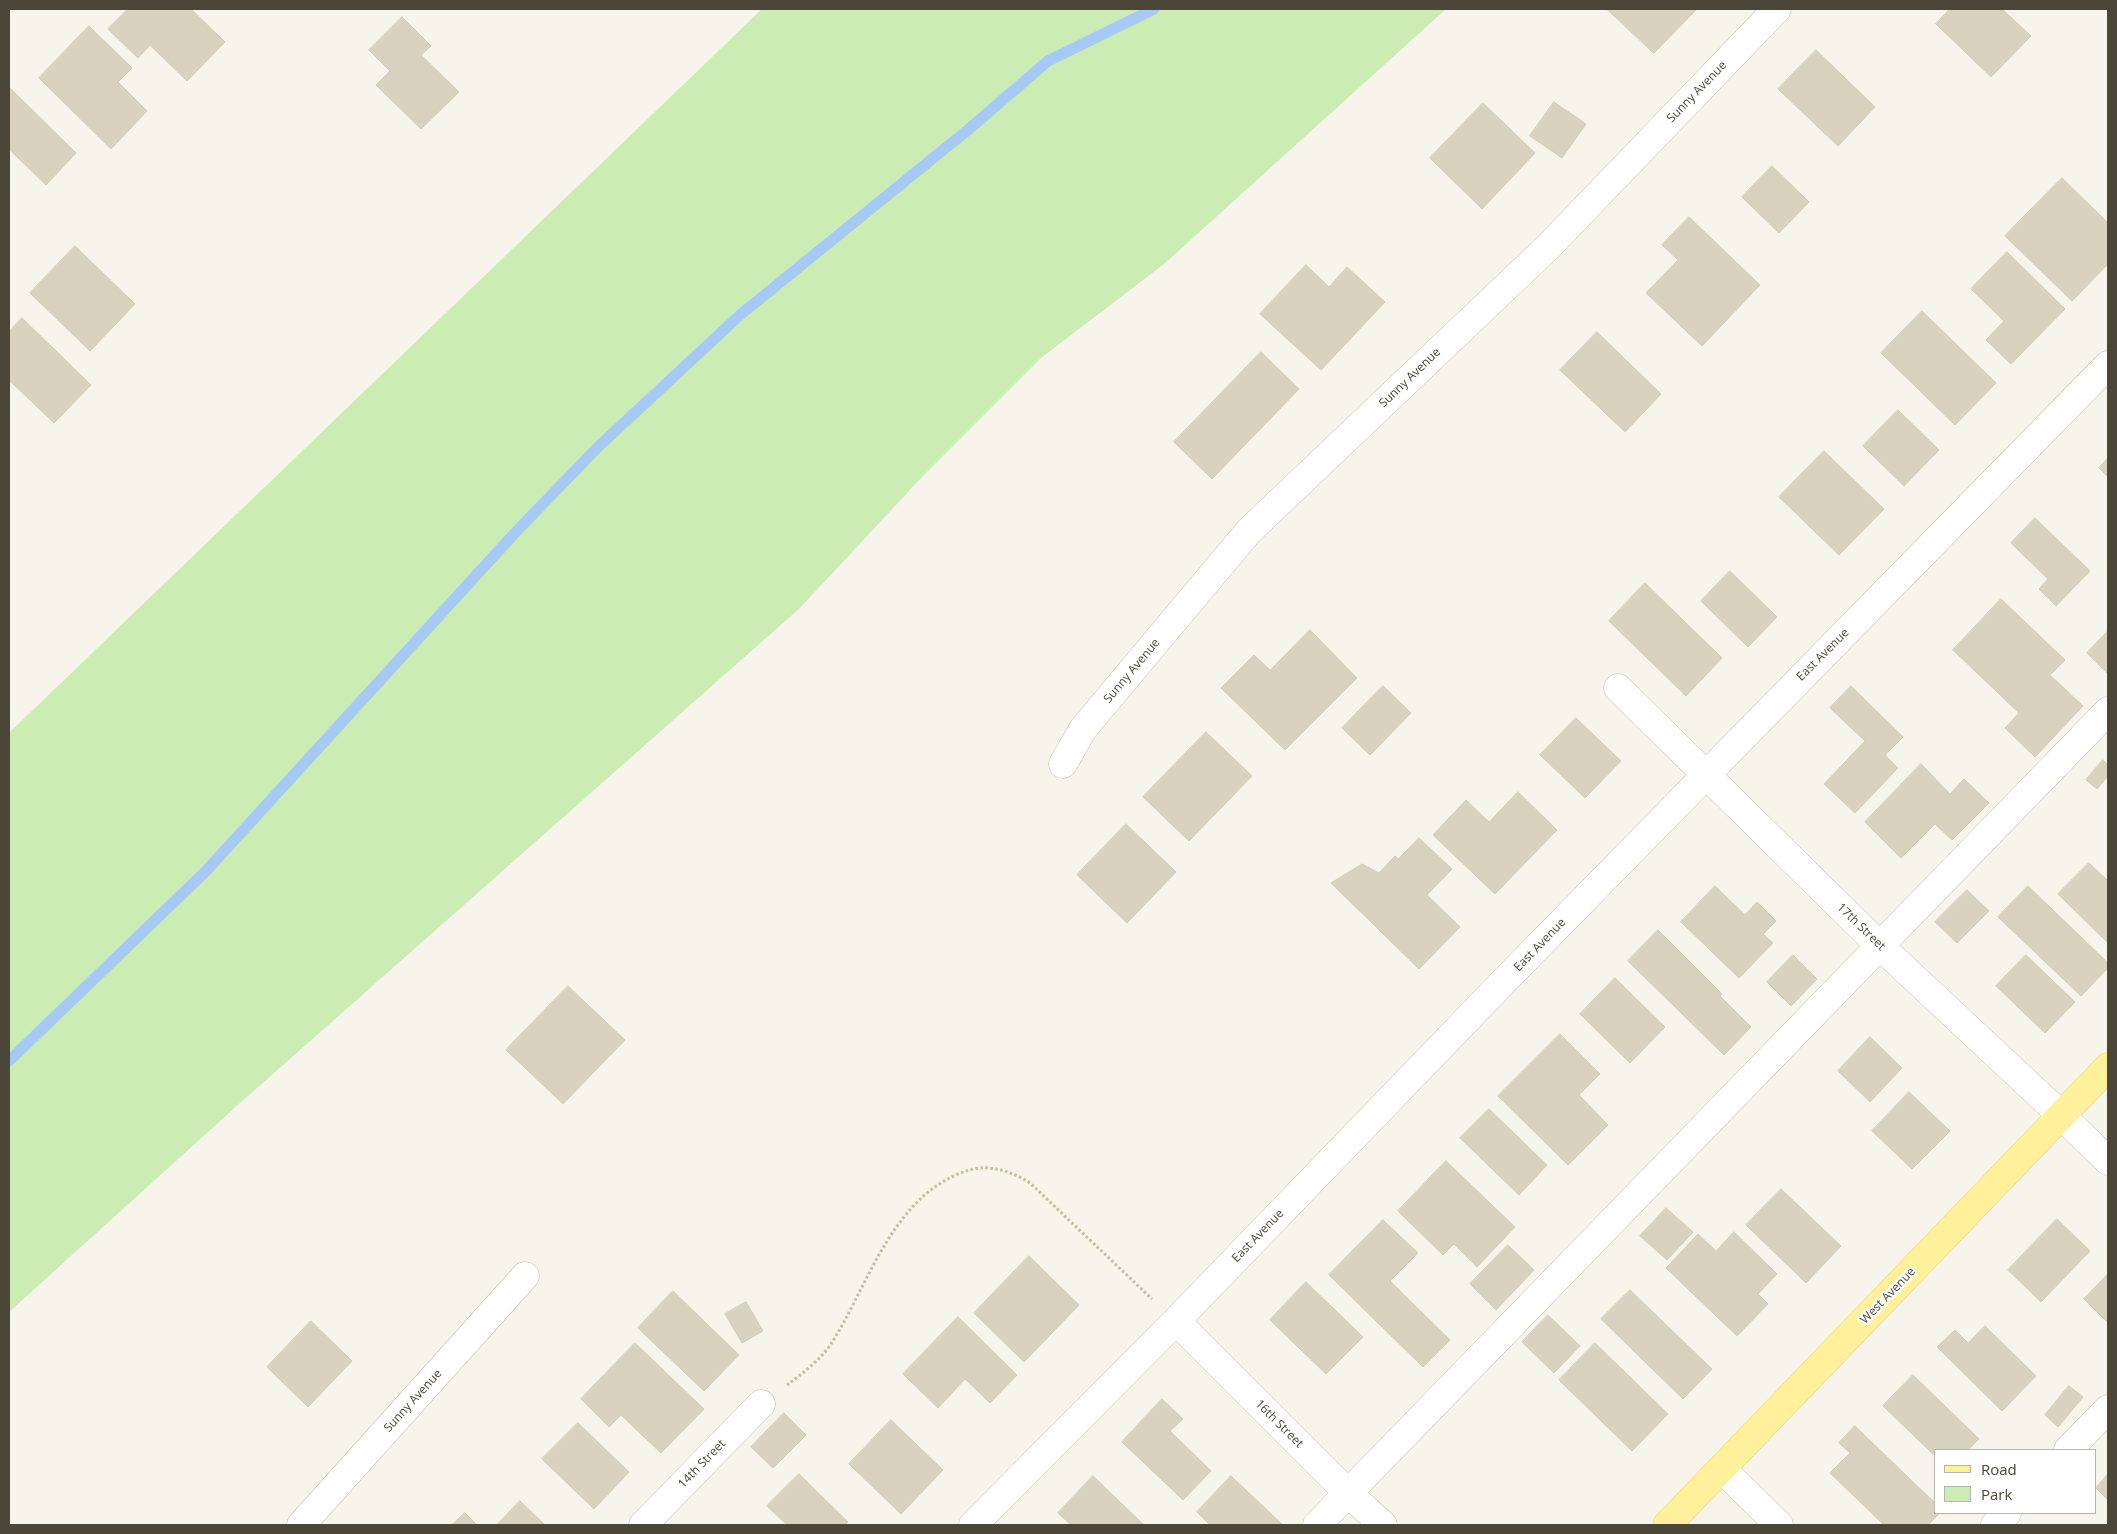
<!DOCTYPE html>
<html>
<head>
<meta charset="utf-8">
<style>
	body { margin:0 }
	#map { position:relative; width:2117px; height:1534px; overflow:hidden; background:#f6f4eb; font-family:"Open Sans",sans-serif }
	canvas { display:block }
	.frame { position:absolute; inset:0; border:10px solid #4b4638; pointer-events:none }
	.legend { position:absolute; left:1934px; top:1449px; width:162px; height:65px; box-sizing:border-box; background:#fff; border:1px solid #b7b5af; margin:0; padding:6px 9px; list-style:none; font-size:15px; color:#4b4638 }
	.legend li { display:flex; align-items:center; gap:10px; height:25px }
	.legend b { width:25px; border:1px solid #b7b5af }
</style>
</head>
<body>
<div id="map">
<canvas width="2117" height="1534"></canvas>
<div class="frame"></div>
<ul class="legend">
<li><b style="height:6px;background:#fff09b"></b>Road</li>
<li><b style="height:14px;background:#cbecb2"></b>Park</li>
</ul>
</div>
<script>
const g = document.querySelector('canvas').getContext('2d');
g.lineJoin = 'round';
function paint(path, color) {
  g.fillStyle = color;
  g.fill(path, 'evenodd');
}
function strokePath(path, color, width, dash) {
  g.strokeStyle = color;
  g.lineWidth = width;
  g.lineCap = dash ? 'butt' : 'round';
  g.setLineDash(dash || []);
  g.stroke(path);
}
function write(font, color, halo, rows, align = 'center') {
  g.font = font + ' "Open Sans",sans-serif';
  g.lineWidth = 4.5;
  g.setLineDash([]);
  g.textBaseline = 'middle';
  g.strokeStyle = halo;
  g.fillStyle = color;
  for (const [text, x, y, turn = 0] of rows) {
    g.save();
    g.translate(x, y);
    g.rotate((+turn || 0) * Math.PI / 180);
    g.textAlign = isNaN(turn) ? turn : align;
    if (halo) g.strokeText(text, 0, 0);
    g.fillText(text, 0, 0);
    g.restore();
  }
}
paint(new Path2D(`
	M762,9H1446L1164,264L1041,358L922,477L800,608L240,1103L9,1312V733Z`), '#cbecb2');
strokePath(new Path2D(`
	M9,1061L206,871L513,535L597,448L740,315L969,129L1048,61L1154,9`), '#a5caf5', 11);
const building = new Path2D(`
	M128,9H191L225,42L187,81L150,45L138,58L108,29Z
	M1607,9H1697L1654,53Z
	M1950,9H2002L2031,36L1991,77L1936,24Z
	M402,17L431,46L421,55L459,92L421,129L376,85L390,71L369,50Z
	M89,26L132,68L118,82L147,111L111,149L39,78Z
	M1816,50L1875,107L1838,146L1778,89Z
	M9,87L76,153L46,185L9,149Z
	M1554,102L1586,124L1562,158L1530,136Z
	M1483,103L1535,153L1482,209L1430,158Z
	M1772,166L1809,202L1779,233L1742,197Z
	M2062,178L2108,223V264L2072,301L2005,236Z
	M1689,217L1760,285L1702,346L1646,293L1678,260L1662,245Z
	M75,246L135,304L90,351L30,293Z
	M2007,252L2065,309L2011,364L1986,340L2004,321L1971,289Z
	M1306,265L1329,287L1347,267L1385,302L1321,370L1260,314Z
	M1922,311L1996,383L1955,425L1881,353Z
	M22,318L91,385L54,423L9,380V332Z
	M1597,332L1661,394L1625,432L1560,370Z
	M1261,352L1299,389L1212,479L1174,442Z
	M1898,410L1939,450L1904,486L1863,446Z
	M1824,451L1884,509L1839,555L1779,497Z
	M2108,458V477L2099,468Z
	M2035,518L2090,571L2056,606L2039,589L2048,579L2011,543Z
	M1730,571L1777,617L1748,647L1701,601Z
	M1645,583L1722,658L1686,696L1609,621Z
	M2001,599L2065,660L2050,675L2083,706L2035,757L2005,728L2019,713L1953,650Z
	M1310,630L1357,678L1285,750L1221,688L1254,655L1270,670Z
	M2108,631V674L2087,653Z
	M1383,686L1411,713L1370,755L1342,728Z
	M1851,686L1903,737L1885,755L1898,768L1855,813L1824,784L1865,741L1830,708Z
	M1576,718L1621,761L1585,798L1540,755Z
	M1206,732L1252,776L1189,841L1143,797Z
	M2103,760L2108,765V776L2097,789L2086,780Z
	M1921,764L1950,794L1964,779L1989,803L1952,840L1935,824L1901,858L1865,822Z
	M1518,792L1557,830L1495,894L1433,835L1466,800L1489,822Z
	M1126,824L1176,872L1127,923L1077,875Z
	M1419,838L1452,869L1427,895L1460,927L1419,969L1331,883L1362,864L1379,873L1395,856L1398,859Z
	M2089,863L2108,881V943L2058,894Z
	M1715,886L1745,915L1757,902L1776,921L1763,934L1773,943L1739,978L1681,922Z
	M2028,886L2108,963V968L2081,996L1998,917Z
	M1967,890L1989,911L1957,943L1935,922Z
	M1658,930L1722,994L1720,996L1751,1027L1724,1055L1628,961Z
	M1793,955L1817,979L1791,1006L1767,982Z
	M2026,955L2075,1002L2045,1033L1996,986Z
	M1615,978L1665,1027L1630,1063L1580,1014Z
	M568,986L625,1040L563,1104L506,1050Z
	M1560,1034L1600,1074L1579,1095L1608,1125L1568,1165L1498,1096Z
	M1870,1037L1902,1068L1870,1102L1838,1071Z
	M1909,1092L1950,1131L1912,1169L1872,1131Z
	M1489,1109L1547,1165L1519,1195L1460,1138Z
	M1446,1161L1515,1227L1477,1267L1454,1244L1443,1255L1398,1211Z
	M1781,1189L1841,1246L1806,1283L1746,1225Z
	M1666,1208L1693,1232L1667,1260L1640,1236Z
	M2057,1219L2090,1251L2041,1302L2008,1270Z
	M1383,1220L1418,1253L1390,1281L1450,1340L1423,1367L1329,1275Z
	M1734,1232L1777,1274L1758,1294L1768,1304L1737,1336L1666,1268L1698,1234L1716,1251Z
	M1508,1245L1534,1270L1496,1310L1470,1284Z
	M1029,1256L1079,1305L1024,1362L974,1313Z
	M2108,1274V1323L2084,1299Z
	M1306,1282L1363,1337L1326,1374L1270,1320Z
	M1630,1290L1712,1369L1683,1399L1601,1319Z
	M673,1291L739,1355L704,1391L638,1328Z
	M746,1302L763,1331L742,1343L725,1314Z
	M1548,1315L1580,1346L1554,1373L1522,1342Z
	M958,1317L1017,1375L990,1403L965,1379L938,1408L903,1374Z
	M311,1321L352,1361L308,1407L267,1367Z
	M1985,1326L2036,1376L2002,1411L1937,1347L1955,1330L1968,1343Z
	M635,1343L704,1409L661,1453L621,1415L609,1427L581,1399Z
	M1595,1343L1668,1414L1632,1451L1559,1380Z
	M1913,1375L1979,1439L1968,1450H1936V1457L1883,1406Z
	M2069,1386L2083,1397L2058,1427L2045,1415Z
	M1162,1399L1183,1419L1170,1431L1211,1471L1183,1500L1122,1442Z
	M784,1413L806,1435L773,1468L751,1447Z
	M891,1420L943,1470L901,1514L849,1464Z
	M578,1423L629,1472L594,1509L542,1459Z
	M1855,1426L1936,1504V1513H1940L1928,1525H1884L1830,1473L1850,1453L1839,1443Z
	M799,1474L848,1522L845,1525H787L767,1506Z
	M2108,1474V1500L2096,1488Z
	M1093,1476L1144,1525H1071L1058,1513Z
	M1231,1476L1283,1525H1210L1197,1512Z
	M520,1501L545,1525H497Z
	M465,1513L477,1525H452Z`);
paint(building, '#d9d2c0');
strokePath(building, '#d4cbb2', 1);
const minor = new Path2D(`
	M1618,688L1880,946L2061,1115L2108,1161
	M1063,764L1083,729L1249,531L1548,247L1777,9
	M1176,1321L1348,1493L1383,1525
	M2068,1450L2108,1409
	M1722,1469L1779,1525
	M301,1525L525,1276
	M643,1525L761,1404
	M973,1525L1176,1321L1509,976L2108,365
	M1317,1525L2108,711
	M1995,1525L2007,1513`);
const major = new Path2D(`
	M1667,1525L2108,1067`);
strokePath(minor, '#c3bead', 29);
strokePath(major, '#ebd464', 29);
strokePath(new Path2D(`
	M787,1385C802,1374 820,1360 831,1344C868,1286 890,1203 958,1174C968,1170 978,1167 988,1168C1004,1169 1017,1175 1030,1183L1152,1299`), '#c5bc9d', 3, [2.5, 2.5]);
strokePath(minor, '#fff', 28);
strokePath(major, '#fff09b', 28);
write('12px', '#4b4638', '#fff', [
	["Sunny Avenue",1697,92,-46],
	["Sunny Avenue",1410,378,-44],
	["East Avenue",1823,655,-45],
	["Sunny Avenue",1132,671,-50],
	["17th Street",1861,927,44],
	["East Avenue",1540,945,-46],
	["East Avenue",1258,1236,-46],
	["West Avenue",1888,1296,-46],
	["Sunny Avenue",413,1401,-48],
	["16th Street",1279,1424,45],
	["14th Street",702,1464,-46]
]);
</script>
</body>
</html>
